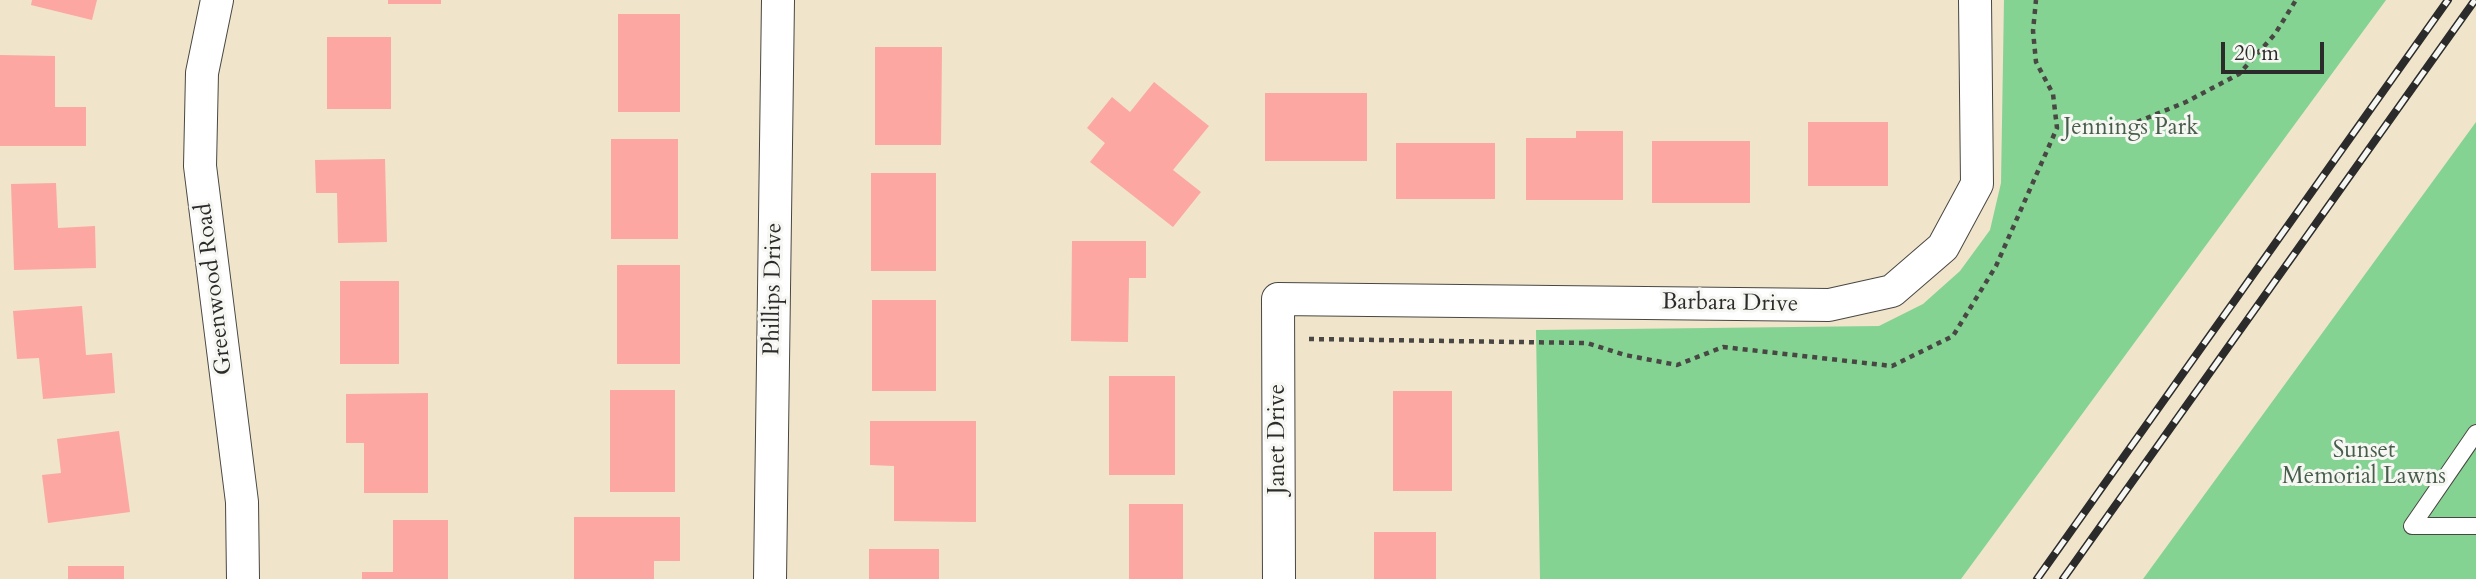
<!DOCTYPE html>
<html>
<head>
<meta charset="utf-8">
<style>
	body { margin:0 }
	#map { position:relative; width:2476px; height:579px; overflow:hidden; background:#f0e4ca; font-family:Cardo,serif }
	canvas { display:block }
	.scale { position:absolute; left:2221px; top:42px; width:103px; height:32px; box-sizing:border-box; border:4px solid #2b2b2b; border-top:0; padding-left:9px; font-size:21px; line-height:24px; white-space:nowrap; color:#2b2b2b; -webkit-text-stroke:5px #f6f6f2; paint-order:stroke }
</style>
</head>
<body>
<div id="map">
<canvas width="2476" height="579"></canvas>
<div class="scale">20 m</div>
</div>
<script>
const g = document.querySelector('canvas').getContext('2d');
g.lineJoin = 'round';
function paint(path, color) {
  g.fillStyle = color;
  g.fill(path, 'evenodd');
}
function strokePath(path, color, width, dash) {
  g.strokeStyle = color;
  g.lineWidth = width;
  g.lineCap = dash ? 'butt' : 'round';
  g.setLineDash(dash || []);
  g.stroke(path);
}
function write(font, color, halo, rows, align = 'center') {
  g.font = font + ' Cardo,serif';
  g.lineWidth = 6;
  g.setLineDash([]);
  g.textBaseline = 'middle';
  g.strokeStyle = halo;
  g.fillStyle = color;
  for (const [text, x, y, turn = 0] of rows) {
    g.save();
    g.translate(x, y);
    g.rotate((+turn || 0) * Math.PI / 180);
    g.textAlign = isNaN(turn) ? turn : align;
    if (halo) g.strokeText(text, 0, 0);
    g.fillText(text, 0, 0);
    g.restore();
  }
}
paint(new Path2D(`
	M2004,0H2386L1961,579H1540L1536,330L1879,326L1923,304L1960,271L1990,230L2001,183Z
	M2476,122V579H2143Z`), '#84d393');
paint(new Path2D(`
	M32,0H97L92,20L31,5Z
	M388,0H441V4H388Z
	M618,14H680V112H618Z
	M327,37H391V109H327Z
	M875,47H942L941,145H875Z
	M0,55L55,56V107H86V146H0Z
	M1154,82L1209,126L1173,170L1201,192L1173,227L1090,162L1105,143L1087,128L1112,97L1130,112Z
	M1265,93H1367V161H1265Z
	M1808,122H1888V186H1808Z
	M1576,131H1623V200H1526V138H1576Z
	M611,139H678V239H611Z
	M1652,141H1750V203H1652Z
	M1396,143H1495V199H1396Z
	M385,159L387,242L338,243L337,193H316L315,160Z
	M871,173H936V271H871Z
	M56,183L58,228L95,226L96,268L14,270L11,184Z
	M1072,241H1146V278H1129L1128,342L1071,341Z
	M617,265H680V364H617Z
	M340,281H399V364H340Z
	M872,300H936V391H872Z
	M82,306L86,355L112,353L115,393L43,399L39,358L17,359L13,311Z
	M1109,376H1175V475H1109Z
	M610,390H675V492H610Z
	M1393,391H1452V491H1393Z
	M428,393V493H364V443H346V394Z
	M870,421H976V522L894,521V466L870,465Z
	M119,431L130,512L48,523L42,475L61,473L57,439Z
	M1129,504H1183V579H1129Z
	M574,517H680V561H654V579H574Z
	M393,520H448V579H362V572H393Z
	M1374,532H1436V579H1374Z
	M869,549H939V579H869Z
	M68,566H124V579H68Z`), '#fca7a1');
const service = new Path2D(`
	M2476,433L2412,526H2476`);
const minor = new Path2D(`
	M217,0L202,73L200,166L242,502L243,579
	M770,579L778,0
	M1279,579L1278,299L1829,305L1892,291L1943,247L1977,184L1975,0`);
strokePath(service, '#494743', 18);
strokePath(minor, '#494743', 34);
strokePath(new Path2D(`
	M2137,122L2186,102L2239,74L2275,34L2296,0
	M1309,339L1587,343L1625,355L1677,365L1723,347L1892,366L1953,336L1996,266L2057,128L2053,94L2036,62L2033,31L2036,0`), '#494743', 4.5, [5, 5]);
strokePath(service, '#fff', 16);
strokePath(minor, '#fff', 32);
const rail = new Path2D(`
	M2037,579L2448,0
	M2063,579L2475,0`);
strokePath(rail, '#2b2b2b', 8);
strokePath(rail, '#f6f6f2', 5, [16]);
write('23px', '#465d4a', '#f6f6f2', [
	["Jennings Park",2131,129],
	["Sunset",2364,452],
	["Memorial Lawns",2364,478]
]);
write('23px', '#2b2b2b', '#f6f6f2', [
	["Greenwood Road",215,289,-97],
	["Phillips Drive",774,289,-89],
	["Barbara Drive",1730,304,1],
	["Janet Drive",1279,439,-90]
]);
</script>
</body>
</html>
